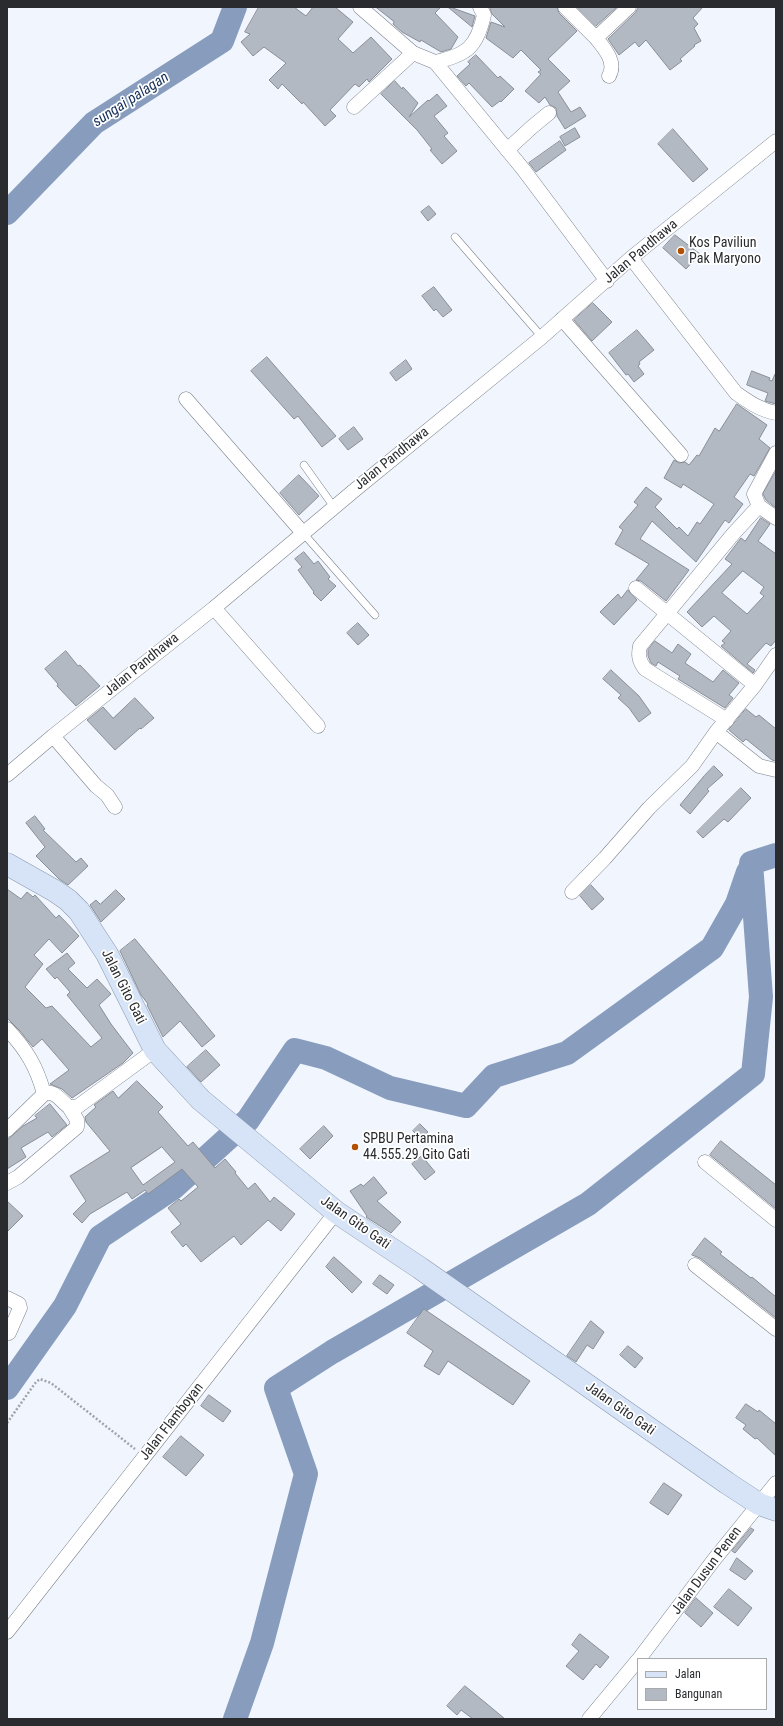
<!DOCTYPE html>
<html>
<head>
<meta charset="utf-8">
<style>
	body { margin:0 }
	#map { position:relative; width:783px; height:1726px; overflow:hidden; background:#f1f6fe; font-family:"Roboto Condensed",sans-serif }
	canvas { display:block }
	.frame { position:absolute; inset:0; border:8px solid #292b2f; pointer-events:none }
	.legend { position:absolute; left:637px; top:1658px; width:130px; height:52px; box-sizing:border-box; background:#fff; border:1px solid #a9aaac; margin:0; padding:5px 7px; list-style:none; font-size:12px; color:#292b2f }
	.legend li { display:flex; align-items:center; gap:8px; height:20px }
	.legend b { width:20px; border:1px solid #a9aaac }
</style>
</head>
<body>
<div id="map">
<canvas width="783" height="1726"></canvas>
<div class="frame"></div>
<ul class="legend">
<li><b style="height:5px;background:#d7e4f7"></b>Jalan</li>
<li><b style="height:11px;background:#b3b9c2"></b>Bangunan</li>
</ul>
</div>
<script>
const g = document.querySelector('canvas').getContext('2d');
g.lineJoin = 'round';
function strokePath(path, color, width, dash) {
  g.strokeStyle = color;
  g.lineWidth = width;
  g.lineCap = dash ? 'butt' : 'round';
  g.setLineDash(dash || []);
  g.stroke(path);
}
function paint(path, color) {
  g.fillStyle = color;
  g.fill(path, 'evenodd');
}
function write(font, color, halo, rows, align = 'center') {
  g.font = font + ' "Roboto Condensed",sans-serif';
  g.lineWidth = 3.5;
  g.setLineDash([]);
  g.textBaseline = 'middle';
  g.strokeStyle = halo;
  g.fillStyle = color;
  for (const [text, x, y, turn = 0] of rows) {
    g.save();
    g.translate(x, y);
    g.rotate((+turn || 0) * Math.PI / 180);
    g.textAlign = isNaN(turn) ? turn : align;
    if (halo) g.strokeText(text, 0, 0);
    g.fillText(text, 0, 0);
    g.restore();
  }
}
strokePath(new Path2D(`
	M7,213L94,123L222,41L235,7
	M7,1388L65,1306L100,1237L173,1188L248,1120L295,1050L326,1058L390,1088L466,1106L494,1076L567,1053L712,948L737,904L748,872
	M235,1719L262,1643L306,1474L276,1388L332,1352L588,1204L753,1074L761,997L751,863L776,855`), '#889dbd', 24);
const building = new Path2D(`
	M259,7H294L306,16L313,7H335L353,22L338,39L353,53L371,37L392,59L369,82L367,79L359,87L355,84L330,110L336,116L325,126L303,102L302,104L282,84L278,89L269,80L286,63L264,47L253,56L241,42L250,34L245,32Z
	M376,7H441L435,13L458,37L451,49L441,52L421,40L420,42L402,32L393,24L394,22Z
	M450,7L475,16L472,27L449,8Z
	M490,7H557L559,13L577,31L548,59L570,81L558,92L571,112L580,107L586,116L565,129L557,116L556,108L550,105L545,97L539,103L525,91L541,74L538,72L541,70L521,50L513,58L486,38L491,22L505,27L492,14Z
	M577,7H617L596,26Z
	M639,7H703L693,18L698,24L694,28L701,41L694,45L695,46L680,59L682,61L670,70L646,40L639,47L635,42L619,55L608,39L635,13Z
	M476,55L498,78L500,76L514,89L501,102L500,101L492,107L469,83L466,86L457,76L470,64L468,62Z
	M395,81L402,89L403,87L418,103L409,117L428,100L429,101L437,94L447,106L434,116L448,133L444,136L457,151L442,164L430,150L432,149L417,130L381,94Z
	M575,128L580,137L565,146L560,137Z
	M673,129L708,169L693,182L658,144Z
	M560,141L566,150L536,172L529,163Z
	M429,206L436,214L428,221L421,212Z
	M675,235L700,254L686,269L663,248Z
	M434,287L452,310L443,317L436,309L434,311L422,296Z
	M593,303L612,322L592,341L574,320Z
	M637,330L654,350L639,362L640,364L638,366L644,374L634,382L628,374L626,375L609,353Z
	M267,357L336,436L322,447L298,416L294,419L251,371Z
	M406,360L412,369L396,381L390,373Z
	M752,371L770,378L769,380L772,381L775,374L776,375V404L765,401L768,393L747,385Z
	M737,404L767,425L759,439L770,448L754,476L750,474L734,497L743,504L729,523L725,520L696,562L652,521L640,539L689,570L666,601L641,581L636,580L649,564L615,544L623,530L619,527L638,505L634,502L646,487L662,499L655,507L677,529L679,527L688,536L697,522L700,524L714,504L683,484L681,488L664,478L674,460L679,463L685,462L689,465L697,455L699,456L715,428L719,431Z
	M354,427L363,439L348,450L339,439Z
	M776,471V508L766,500L763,494Z
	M299,475L319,496L299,515L280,493Z
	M761,518L770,524L758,541L776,554V640L771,646L766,643L747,664L755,670L753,673L721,646L725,643L722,641L731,631L714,616L702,627L687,612L732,564L725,559L741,538L745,541ZM743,571L764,587L760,593L764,596L747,614L722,593Z
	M304,552L314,564L318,561L330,577L328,579L336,586L321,601L313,593L314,592L298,570L302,567L295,559Z
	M628,590L637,600L614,625L600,612L618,594L621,598Z
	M358,623L369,635L358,645L347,633Z
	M655,641L672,653L678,644L691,654L685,663L713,682L723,670L739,683L729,695L733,698L725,708L678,679L680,676L658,662L656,666L651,663L648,656V650Z
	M66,651L78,666L80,665L100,686L76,706L57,686L58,684L45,669Z
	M611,670L639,696L651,713L639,722L629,708L618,698L621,695L603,679Z
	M135,698L154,718L141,729L140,728L115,750L87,720L103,707L113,718Z
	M746,709L756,717L759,715L776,729V761L772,760L746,739L743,742L729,730Z
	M714,766L723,775L707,789L709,791L690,814L680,805L704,776Z
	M741,788L751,798L728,822L724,819L703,838L697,832Z
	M35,816L45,829L43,830L76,862L81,858L88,866L68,885L59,879L36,856L45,847L26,823Z
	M591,885L604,899L592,910L580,896Z
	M7,889L21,899L27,892L33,897L35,895L56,918L59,915L79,936L62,953L49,939L34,955L43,964L25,987L46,1008L52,1006L91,1047L102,1038L67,995L70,992L57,977L55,979L46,969L67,953L75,963L68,969L87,988L97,979L111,994L99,1005L111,1024L133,1053L123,1063L72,1098L62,1089L50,1084L69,1070L42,1039L33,1047L20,1031L7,1018Z
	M116,890L125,899L101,922L90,905L96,900L100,904Z
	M135,939L215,1036L202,1047L180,1021L163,1037L147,1005L148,1004L141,995L120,951Z
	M206,1050L220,1065L201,1082L187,1067Z
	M137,1081L163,1107L158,1112L188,1146L193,1142L215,1168L225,1159L236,1172L235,1173L248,1189L255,1183L270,1202L274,1197L295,1214L281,1231L268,1220L241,1245L234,1236L201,1262L186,1244L183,1247L171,1232L181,1224L168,1208L179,1199L181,1201L198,1187L182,1169L148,1194L145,1190L132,1199L127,1192L90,1214L82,1223L73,1214L86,1201L70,1176L110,1151L86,1122L85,1117L96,1107L94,1105L113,1091L118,1098ZM162,1147L175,1162L143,1185L131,1168Z
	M50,1104L67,1125L52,1137L48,1132L21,1148L26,1157L7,1169V1140L23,1126L37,1118L35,1116Z
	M420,1124L428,1132L421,1139L413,1131Z
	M324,1126L333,1136L310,1159L300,1149Z
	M721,1141L776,1185V1209L710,1155Z
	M422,1156L435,1172L425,1180L412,1164Z
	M374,1177L387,1193L377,1201L401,1222L391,1233L366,1217L367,1216L350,1191L361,1184L363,1186Z
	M7,1201L23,1216L7,1232Z
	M705,1238L722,1252L720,1254L751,1278L752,1277L776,1297V1318L700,1258L692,1255Z
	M334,1257L362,1282L352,1293L326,1267Z
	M380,1275L394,1285L387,1294L373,1284Z
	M424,1309L530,1381L513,1405L448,1361L439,1375L424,1366L433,1351L407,1333Z
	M591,1321L604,1332L593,1349L587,1345L576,1362L567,1356Z
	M628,1346L643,1358L635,1368L620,1355Z
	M209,1395L231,1411L223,1422L201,1406Z
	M746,1404L758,1412L759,1410L776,1424V1456L757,1438L755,1439L743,1429L746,1425L736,1418Z
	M181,1436L204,1455L186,1476L163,1457Z
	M664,1483L682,1495L668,1515L650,1503Z
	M751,1528L754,1530L735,1553L732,1551Z
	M737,1558L753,1571L745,1580L730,1570Z
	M729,1589L752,1608L738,1626L714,1607Z
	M696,1598L713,1613L701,1627L685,1613Z
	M580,1634L609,1657L600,1668L596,1664L583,1680L566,1666L579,1651L572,1645Z
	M465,1686L487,1704L505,1719H473L461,1710L457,1715L447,1706Z`);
paint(building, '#b3b9c2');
strokePath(building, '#898e97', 1);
const service = new Path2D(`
	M455,237L542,337
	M304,465L334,507
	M303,533L375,615`);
const minor = new Path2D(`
	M360,7L413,53L435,62L523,169L607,281
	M565,7L596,38L629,7
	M596,38C604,48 617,62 609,76
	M435,62C467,55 477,47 484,15L480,7
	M354,107L413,53
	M507,150L532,127L549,113
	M631,258L736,393C749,402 760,410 776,413
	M562,319L681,455
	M186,399L303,533
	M776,453L754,494L759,506L776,518
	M636,588L755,685
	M214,608L318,726
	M727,720L645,669C639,661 638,656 640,646L734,533L759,506
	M716,732L759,766L776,770
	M53,736L96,786L107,795L115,807
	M7,775L53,736L214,608L356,489L542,337L631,258L776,141
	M572,892L605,858L649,808L692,766L716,732L755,685L776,655
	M7,1029C26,1049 37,1067 44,1094
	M7,1130L44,1094C54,1089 61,1101 69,1107H77L155,1050
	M705,1162L776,1220
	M7,1183L18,1177L77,1127V1120L69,1107
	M695,1265L776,1329
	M7,1298L19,1304L20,1308L9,1333
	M7,1632L336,1212
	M639,1659L713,1561L776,1483
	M589,1719L638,1660`);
const primary = new Path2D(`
	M7,864L55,891L68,900L79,911L107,954L155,1050L201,1100L336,1212L420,1268L727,1483L759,1504L776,1510`);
strokePath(service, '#7c818a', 8);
strokePath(minor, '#7c818a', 15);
strokePath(primary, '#8998ae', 23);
strokePath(new Path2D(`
	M7,1423L36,1382L40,1379L51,1383L135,1449`), '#a0a4aa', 2.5, [2, 2]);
strokePath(service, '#fff', 7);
strokePath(minor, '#fff', 14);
strokePath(primary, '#d7e4f7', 22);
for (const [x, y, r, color] of [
	[681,251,4,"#b05004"],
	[355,1147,4,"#b05004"]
]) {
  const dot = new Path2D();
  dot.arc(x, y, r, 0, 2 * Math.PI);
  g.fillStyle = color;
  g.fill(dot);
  strokePath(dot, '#fff', 1.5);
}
write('14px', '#292b2f', '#fff', [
	["Kos Paviliun",689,243],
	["Pak Maryono",689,259],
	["SPBU Pertamina",363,1139],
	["44.555.29 Gito Gati",363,1155]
], 'left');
write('14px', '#292b2f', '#fff', [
	["Jalan Pandhawa",641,252,-40],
	["Jalan Pandhawa",392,459,-39],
	["Jalan Pandhawa",142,665,-39],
	["Jalan Gito Gati",123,987,63],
	["Jalan Gito Gati",355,1223,35],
	["Jalan Gito Gati",620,1409,35],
	["Jalan Flamboyan",172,1422,-52],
	["Jalan Dusun Penen",707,1571,-53]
]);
write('italic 15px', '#142f59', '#fff', [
	["sungai palagan",131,100,-33]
]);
</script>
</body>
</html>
